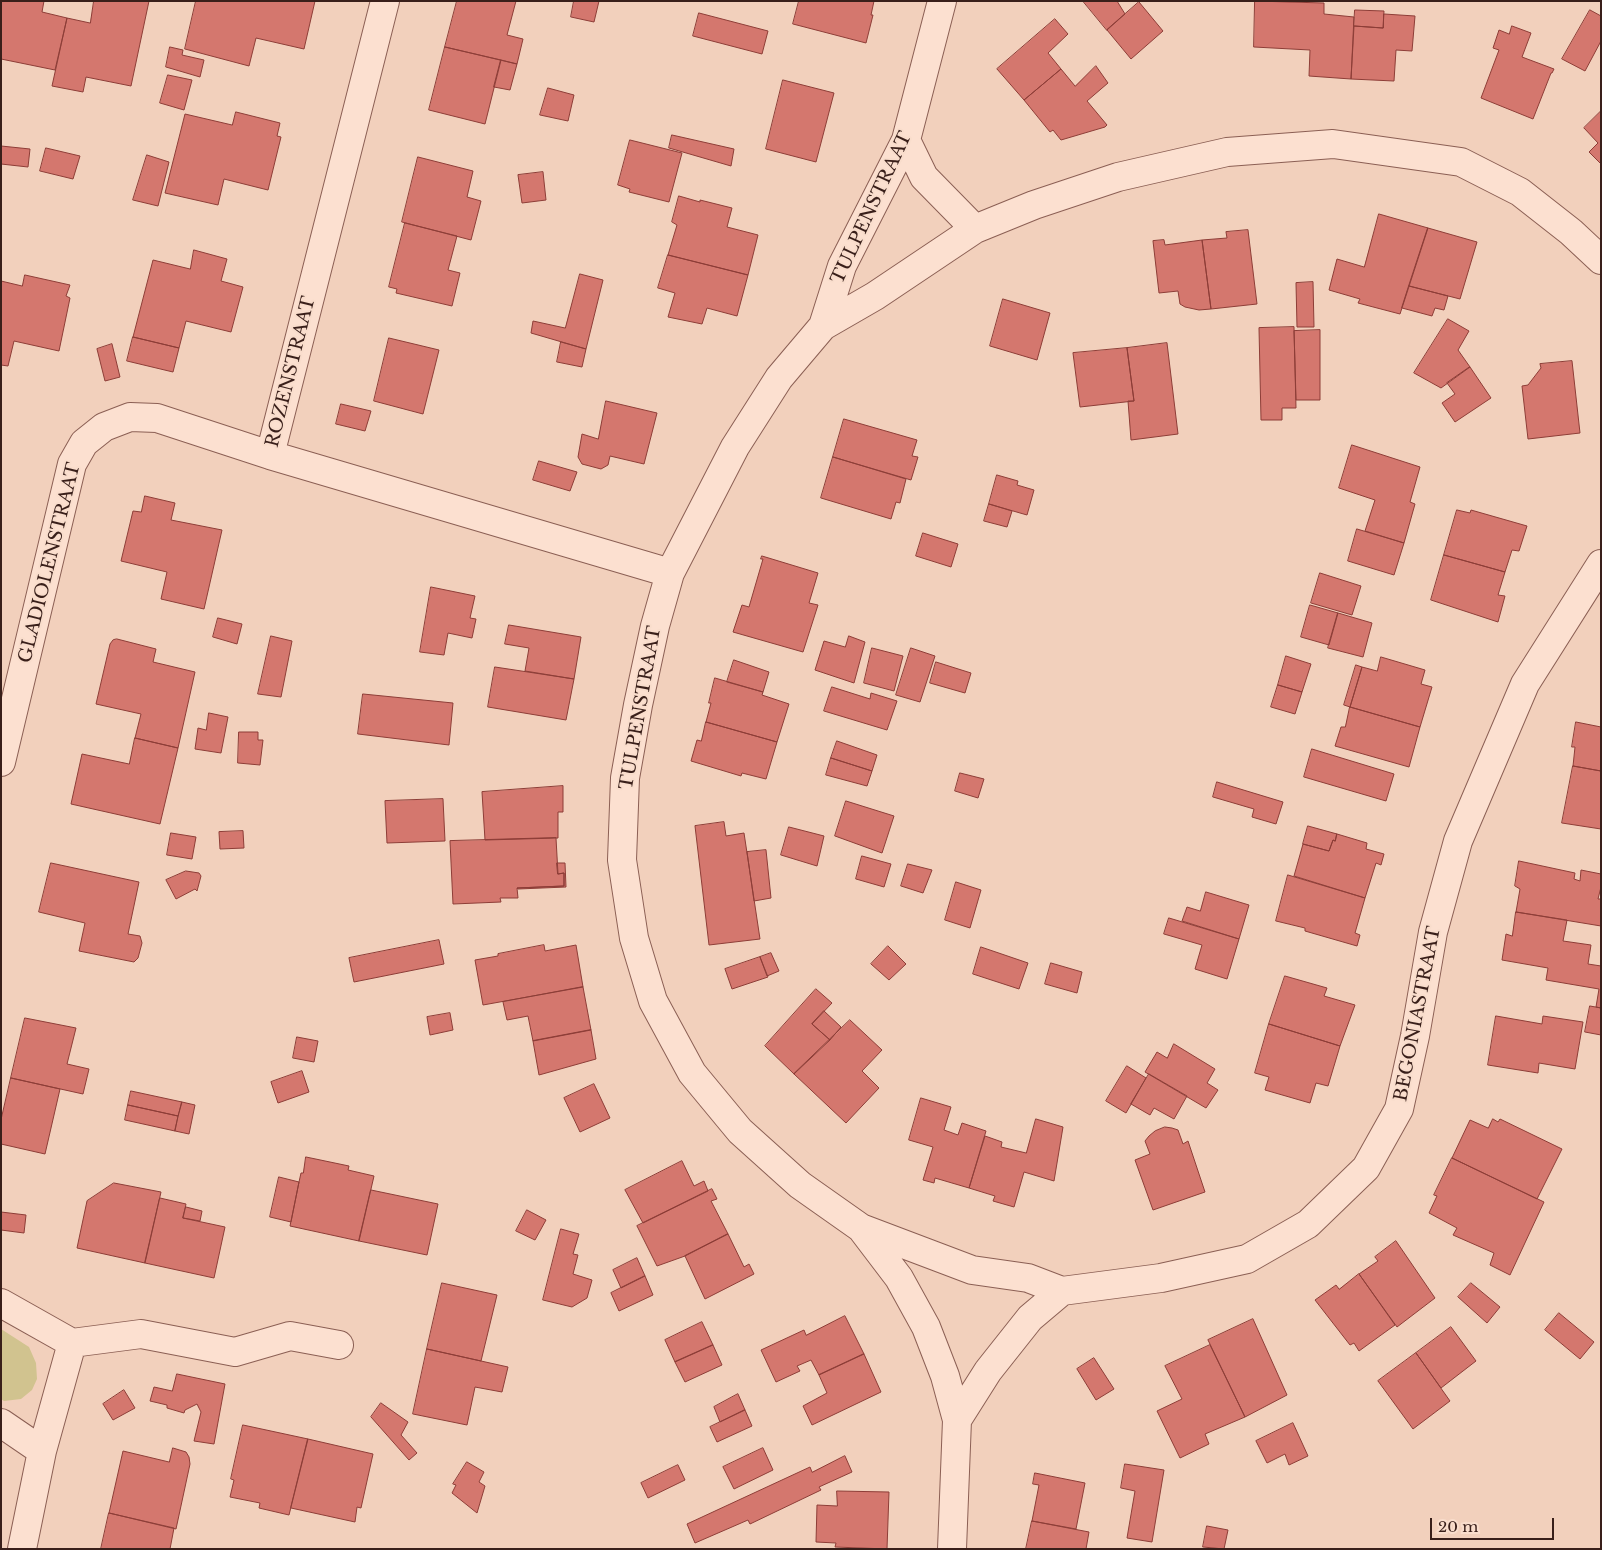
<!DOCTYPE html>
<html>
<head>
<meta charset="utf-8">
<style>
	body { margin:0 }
	#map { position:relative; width:1602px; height:1550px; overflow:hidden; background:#f2d0bc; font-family:"Libre Baskerville",serif }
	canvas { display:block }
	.frame { position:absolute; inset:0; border:2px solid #391f1a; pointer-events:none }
	.scale { position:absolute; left:1430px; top:1518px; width:124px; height:22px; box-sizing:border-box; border:2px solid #391f1a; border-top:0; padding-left:6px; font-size:15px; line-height:18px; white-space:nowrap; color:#391f1a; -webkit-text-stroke:4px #f9ddcc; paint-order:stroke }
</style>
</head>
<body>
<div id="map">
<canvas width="1602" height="1550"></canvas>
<div class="frame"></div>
<div class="scale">20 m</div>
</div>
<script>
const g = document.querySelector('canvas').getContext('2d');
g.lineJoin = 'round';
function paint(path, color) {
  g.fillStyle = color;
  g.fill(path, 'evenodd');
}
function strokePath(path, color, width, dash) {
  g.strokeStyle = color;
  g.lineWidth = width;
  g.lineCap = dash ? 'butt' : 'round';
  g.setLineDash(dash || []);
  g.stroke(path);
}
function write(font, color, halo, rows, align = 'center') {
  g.font = font + ' "Libre Baskerville",serif';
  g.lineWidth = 4;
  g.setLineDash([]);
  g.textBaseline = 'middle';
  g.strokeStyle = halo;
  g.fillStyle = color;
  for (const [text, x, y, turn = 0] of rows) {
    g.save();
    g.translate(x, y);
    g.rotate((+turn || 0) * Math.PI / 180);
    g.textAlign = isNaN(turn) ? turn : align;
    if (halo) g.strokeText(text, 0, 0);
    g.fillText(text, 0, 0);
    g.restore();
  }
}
paint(new Path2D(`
	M1,1329L29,1347L36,1363L37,1379L32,1390L21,1399L4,1401L1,1399Z`), '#d1c38f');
const building = new Path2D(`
	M1,1H44L42,12L67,18L55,70L1,59Z
	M94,1H149L131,86L86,77L83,92L52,86L67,18L90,23Z
	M196,1H315L304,49L256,38L249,66L185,49Z
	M457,1H516L507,35L523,39L517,64L445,47Z
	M574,1H599L594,22L571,17Z
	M799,1H874L871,15H873L866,43L793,24Z
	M1083,1H1117L1125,14L1107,30Z
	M1255,1L1324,3V14L1354,17L1351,79L1309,76L1310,50L1254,47Z
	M1139,2L1163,31L1131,59L1107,30Z
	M1355,10L1384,11L1383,28L1354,26Z
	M1590,10L1601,16V41L1585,71L1562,59Z
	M699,13L768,31L762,54L693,36Z
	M1384,14L1415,16L1412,51L1396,50L1394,81L1351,79L1354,26L1383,28Z
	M1055,19L1068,34L1048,53L1061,69L1024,100L997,69Z
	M1512,26L1531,33L1522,57L1554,69L1552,73H1551L1533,119L1481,98L1499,50L1493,48L1499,30L1509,34Z
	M170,47L183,50L182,55L204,60L200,77L166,67Z
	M445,47L501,60L485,124L429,110Z
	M501,60L517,64L510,90L494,87Z
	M1096,66L1108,83L1087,101L1107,125L1105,127L1061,140L1053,130L1050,132L1024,100L1061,69L1075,86Z
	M168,75L192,80L184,110L160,103Z
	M783,80L834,93L816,162L766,149Z
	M548,88L574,95L568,121L540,115Z
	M1601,111V164L1589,152L1598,143L1584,128Z
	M236,112L280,123L277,136L281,137L268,190L224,179L218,205L165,193L185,114L232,125Z
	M672,135L734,149L731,166L669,148Z
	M630,140L682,153L669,202L629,192L630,189L618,185Z
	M1,146L30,149L28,167L1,164Z
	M46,148L80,156L73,179L40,171Z
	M147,155L169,162L158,206L133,200Z
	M418,157L473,171L467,197L481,201L471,240L402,222Z
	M543,172L546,200L522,203L518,175Z
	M679,196L700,202V200L732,208L727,227L758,235L748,275L668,255L677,225L672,222Z
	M1379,214L1428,228L1400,314L1358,303L1360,299L1329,290L1337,259L1364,267Z
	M405,223L457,236L448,270L460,273L452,306L396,293L397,289L389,287Z
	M1428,228L1477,242L1460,299L1409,286Z
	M1248,230L1257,304L1211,309L1202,240L1227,238L1226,232Z
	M1164,240L1165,245L1202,240L1211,309L1199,310L1185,307L1180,304L1178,291L1159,293L1153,241Z
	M194,250L227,259L221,281L243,287L231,332L186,321L179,348L133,337L153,260L190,269Z
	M668,255L748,275L737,316L707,308L702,324L668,317L675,293L658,288Z
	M580,274L603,280L586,349L531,333L533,321L565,328Z
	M25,275L70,285L66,296L70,298L59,351L14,341L8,366L1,365V281L22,286Z
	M1313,282L1314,327H1297L1296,283Z
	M1409,286L1448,296L1444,310L1435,308L1432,316L1402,308Z
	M1003,299L1050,313L1037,360L990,346Z
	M1448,319L1469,331L1458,350L1470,367L1441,388L1414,373Z
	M1294,327L1296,408H1282V420H1261L1259,328Z
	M1320,330V400H1296L1294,331Z
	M133,337L179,348L173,372L127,361Z
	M389,338L439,350L423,414L374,401Z
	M561,342L586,349L582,367L557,362Z
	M1167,343L1178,434L1131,440L1128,401H1134L1127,348Z
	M112,344L120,377L105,381L97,349Z
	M1127,348L1134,401L1080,407L1073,353Z
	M1572,361L1580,433L1528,439L1522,386L1528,385L1541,368L1540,364Z
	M1470,367L1491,398L1455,422L1442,403L1455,394L1447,383Z
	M606,401L657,413L644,464L610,456L608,465L601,469L582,464L578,457L582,434L598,439Z
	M341,404L371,411L365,431L336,424Z
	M844,419L917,440L912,456L918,457L911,480L833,457Z
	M1352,445L1420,467L1410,502L1415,504L1404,543L1365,531L1375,500L1339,488Z
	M833,457L906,479L900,503L896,502L891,519L821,498Z
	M539,461L577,472L570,491L533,480Z
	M997,475L1018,481L1017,485L1034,490L1027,515L989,504Z
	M145,496L175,503L171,520L222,530L204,609L161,599L167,572L121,561L133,511L141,512Z
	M989,504L1012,511L1007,527L984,521Z
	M1457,510L1470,513L1471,510L1527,526L1519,551L1512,550L1505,572L1444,555Z
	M1357,529L1404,543L1394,575L1348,561Z
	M923,533L958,544L951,567L916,556Z
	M1444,555L1505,572L1498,595L1505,596L1498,622L1431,600Z
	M762,556L818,573L809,603L818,605L803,652L733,632L742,605L749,607L763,559H761Z
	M1320,573L1361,586L1352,615L1311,603Z
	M431,587L475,596L470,618L476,619L472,638L448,633L444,655L420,652Z
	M1310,605L1338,613L1329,645L1301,637Z
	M1338,613L1372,623L1363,657L1328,648Z
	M218,618L242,624L237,644L213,637Z
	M509,625L581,637L574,679L525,671L529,648L505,644Z
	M271,636L292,641L281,697L258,694Z
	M849,636L865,642L854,683L815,670L824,641L845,647Z
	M117,639L156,649L153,662L195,672L178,748L135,738L141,714L96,704L110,644L113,640Z
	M872,648L903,656L894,691L864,683Z
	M911,648L935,656L920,702L896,695Z
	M1286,656L1311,664L1302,692L1278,685Z
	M1381,657L1425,670L1421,684L1432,687L1420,727L1350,707L1362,667L1377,671Z
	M734,660L769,672L763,692L727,682Z
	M936,662L971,673L965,693L930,683Z
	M1356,665L1362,667L1350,707L1344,705Z
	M495,667L574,679L566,720L488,707Z
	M715,678L763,692L762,695L789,704L777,742L706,722L711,703H709Z
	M1278,685L1302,692L1295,714L1271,707Z
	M832,687L870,699L871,693L897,701L887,730L824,711Z
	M363,694L453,703L449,745L358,734Z
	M1350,707L1420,727L1409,767L1335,746L1341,727H1345Z
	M209,713L228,717L221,753L195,749L198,728L206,730Z
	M706,722L777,742L766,779L742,773L741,776L691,761L697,740L701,741Z
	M1576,722L1601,727V771L1573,766L1575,747H1572Z
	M239,732H258V740H263L260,765L238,763Z
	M135,738L178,748L160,824L71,804L82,754L129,764Z
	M837,741L877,755L872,771L831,758Z
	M1312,749L1394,774L1386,801L1304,777Z
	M831,758L872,771L867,786L826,775Z
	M1573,766L1601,771V829L1562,823Z
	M960,773L984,779L978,798L955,791Z
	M1217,782L1283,802L1276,824L1252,817L1254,809L1213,797Z
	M563,786V812H558V838L485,840L482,792Z
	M443,799L445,841L387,843L385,801Z
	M846,801L894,816L882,853L835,836Z
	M724,822L726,836L744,833L760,939L709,945L695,826Z
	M1308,826L1337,834L1335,841L1333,840L1329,851L1303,844Z
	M789,827L824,836L817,866L781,855Z
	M243,831L244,848L220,849L219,832Z
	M171,833L196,837L192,859L167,855Z
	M1337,834L1367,843L1366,849L1384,854L1381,865L1376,863L1365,898L1294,876L1303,844L1329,851L1333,840L1335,841Z
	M556,838L558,874L564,873V886L517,888L518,898H500L501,902L453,904L450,841Z
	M766,850L771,898L754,901L747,852Z
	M862,856L891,864L884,887L856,879Z
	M1519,861L1575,873L1574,879L1580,881L1581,870L1601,874V887L1598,899H1601V926L1516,912L1520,889L1515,886Z
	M51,863L139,882L128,934L140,936L142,943L138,958L134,962L79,951L85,923L39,912Z
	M557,863H565L566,887L518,889L517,888L564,886V873L558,874Z
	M908,864L932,870L923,893L901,886Z
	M186,871L199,873L201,876L197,891L195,889L176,899L166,880Z
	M1288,875L1365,898L1355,933L1360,935L1357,946L1305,931V928L1276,921Z
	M956,882L981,890L970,928L945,920Z
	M1206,892L1249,905L1239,939L1182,921L1187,907L1200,911Z
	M1516,912L1567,920L1563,941L1591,945L1588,964L1601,966V1008L1596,1007L1599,989L1546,980L1548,968L1502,960L1506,934L1512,936Z
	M1169,918L1239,939L1227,979L1195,969L1202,945L1164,934Z
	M439,940L444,964L354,982L349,958Z
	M544,945L545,951L576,945L583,987L483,1005L475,960L498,956V954Z
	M888,946L906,964L889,980L871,964Z
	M981,947L1028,963L1019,989L973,974Z
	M771,953L779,971L767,976L760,957Z
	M760,957L768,977L732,989L725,969Z
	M1051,963L1082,972L1077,993L1045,984Z
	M1285,976L1327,988L1324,996L1355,1005L1340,1046L1269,1024Z
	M583,987L591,1030L533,1041L528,1016L507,1020L503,1002Z
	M816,989L832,1003L812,1024L830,1040L794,1074L765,1046Z
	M1590,1006L1601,1008V1035L1585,1032Z
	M824,1011L841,1027L830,1040L812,1024Z
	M450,1013L453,1030L430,1035L427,1017Z
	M1496,1016L1542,1024L1543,1016L1583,1022L1575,1069L1539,1063L1538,1073L1488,1065Z
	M25,1018L76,1028L67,1064L89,1069L83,1094L11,1078Z
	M850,1020L882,1050L862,1071L879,1088L846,1123L794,1074Z
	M1269,1024L1340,1046L1328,1086L1316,1083L1310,1103L1265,1090L1269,1077L1255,1073Z
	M591,1030L596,1059L539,1075L533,1041Z
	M297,1037L318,1041L314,1062L293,1058Z
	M1174,1044L1215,1069L1207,1083L1218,1090L1206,1108L1145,1072L1157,1052L1167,1058Z
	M1127,1066L1146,1078L1126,1113L1106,1101Z
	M302,1071L309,1092L278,1103L271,1082Z
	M1149,1074L1187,1096L1174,1119L1154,1108L1150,1115L1131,1104Z
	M11,1078L60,1089L45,1154L1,1144V1120Z
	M594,1084L610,1118L580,1132L564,1098Z
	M131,1091L182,1102L178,1116L128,1105Z
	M921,1098L951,1107L944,1130L958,1135L962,1123L986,1131L969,1188L935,1178L934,1183L923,1180L933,1147L909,1140Z
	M182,1102L195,1105L189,1134L175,1131Z
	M128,1105L178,1116L175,1131L125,1120Z
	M1036,1119L1063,1127L1054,1181L1024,1172L1014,1207L993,1201L995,1196L969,1188L985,1136L1002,1142L1001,1147L1026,1153Z
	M1493,1119L1498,1122L1500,1119L1562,1149L1537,1199L1452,1158L1470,1120L1488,1128Z
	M1165,1127L1172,1128L1178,1130L1183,1144L1188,1141L1205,1192L1153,1210L1135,1160L1150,1154L1145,1141L1149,1136L1155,1131Z
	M306,1157L349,1166L348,1170L374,1176L359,1241L290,1226L299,1182L301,1173H303Z
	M1452,1158L1544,1202L1510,1275L1490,1265L1494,1253L1453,1235L1457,1228L1429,1213L1437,1196L1434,1195Z
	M682,1161L694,1186L704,1181L708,1191L643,1223L625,1190Z
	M279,1177L299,1182L291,1222L270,1217Z
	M114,1183L161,1192L145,1263L77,1248L87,1201Z
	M712,1189L717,1199L711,1201L728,1234L685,1256L657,1266L637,1226Z
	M371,1190L438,1204L427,1255L359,1241Z
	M160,1198L186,1204L183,1218L225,1227L214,1278L145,1263Z
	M186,1207L202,1211L200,1221L183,1218Z
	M527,1210L546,1220L535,1240L516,1231Z
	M1,1212L26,1215L24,1233L1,1230Z
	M561,1229L579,1234L573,1254L578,1255L573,1274L592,1280L587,1298L572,1307L543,1300Z
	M728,1234L744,1267L749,1264L754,1274L705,1299L685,1256Z
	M1396,1241L1435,1298L1397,1327L1359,1274L1378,1261L1375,1257Z
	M637,1258L645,1276L621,1288L613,1270Z
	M1359,1274L1395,1325L1359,1351L1354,1343L1350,1345L1315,1300L1336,1285L1339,1289Z
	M645,1276L653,1295L619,1311L611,1293Z
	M442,1283L497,1295L481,1361L427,1349Z
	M1471,1283L1500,1307L1487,1323L1458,1297Z
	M1559,1313L1594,1342L1580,1359L1545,1330Z
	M845,1316L864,1354L819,1375L811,1360L797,1366L800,1371L776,1382L761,1350L804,1330L806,1335Z
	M1253,1319L1287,1395L1245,1417L1208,1340Z
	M702,1322L713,1345L675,1362L665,1340Z
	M1451,1327L1476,1361L1441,1388L1416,1353Z
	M713,1345L722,1365L685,1382L675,1362Z
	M1210,1345L1245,1417L1205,1434L1209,1444L1180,1458L1157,1411L1182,1399L1165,1366Z
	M427,1349L508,1367L502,1392L475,1387L467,1425L413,1414Z
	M1416,1353L1450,1401L1413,1429L1378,1381Z
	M864,1354L881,1392L812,1425L803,1406L827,1393L819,1375Z
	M1094,1358L1114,1389L1096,1400L1077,1369Z
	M177,1374L225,1384L214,1444L194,1441L201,1412L197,1404L185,1410L184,1413L167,1408V1405L150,1401L154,1387L172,1391Z
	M124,1390L135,1408L113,1420L103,1404Z
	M738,1394L745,1410L720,1422L714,1407Z
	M381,1403L408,1422L401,1435L417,1453L409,1460L371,1417Z
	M745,1410L752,1426L717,1442L710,1427Z
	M1293,1423L1308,1456L1289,1465L1285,1454L1267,1463L1256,1441Z
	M243,1425L308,1439L289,1515L259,1508L260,1503L230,1497L234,1480L231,1479Z
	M308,1439L373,1454L361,1508L357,1507L355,1522L291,1508Z
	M173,1448L186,1452L189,1457L190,1464L176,1529L109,1513L123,1451L169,1462Z
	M763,1448L773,1470L734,1489L723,1467Z
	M845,1456L852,1472L819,1487L821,1490L750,1524L748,1520L695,1543L687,1524L810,1467L812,1472Z
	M467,1462L484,1472L479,1482L485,1486L477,1513L452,1493L456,1485L453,1484Z
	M1125,1464L1164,1470L1152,1542L1127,1538L1135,1491L1121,1488Z
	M678,1465L685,1480L648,1498L641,1483Z
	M1035,1473L1085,1483L1076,1529L1032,1521L1039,1485L1033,1484Z
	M837,1491L889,1492L887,1549L835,1547L836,1543L816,1542L817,1505L837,1506Z
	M109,1513L174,1528L170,1549H101Z
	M1032,1521L1089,1532L1086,1549H1026Z
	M1207,1526L1228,1530L1224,1549L1203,1547Z`);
paint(building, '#d4776e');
strokePath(building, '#8d3d37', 1);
const minor = new Path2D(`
	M906,140L924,177L975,229
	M823,326L842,266L906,140L942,1
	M270,455L385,1
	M1,762L72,464L84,443L104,427L130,417L157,418L270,455L670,573
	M861,1228L899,1278L926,1327L945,1376L957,1420L952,1549
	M1062,1291L1028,1278L972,1270L861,1228L800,1185L740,1131L692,1073L653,1001L634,938L622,860L625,778L638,705L655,626L670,573L735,447L779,378L823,326L875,296L975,229L1034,205L1118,177L1227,152L1333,144L1461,162L1520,192L1571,232L1601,260
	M1,1303L72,1343
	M72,1343L141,1334L235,1352L290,1336L339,1345
	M957,1420L988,1371L1030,1318L1062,1291L1161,1278L1247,1259L1308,1224L1366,1168L1399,1109L1415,1036L1433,932L1458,841L1525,684L1601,564
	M1,1423L42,1451
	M22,1549L42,1451L72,1343`);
strokePath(minor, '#8b5f54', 30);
strokePath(minor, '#fce0d0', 28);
write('18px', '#391f1a', '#f9ddcc', [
	["TULPENSTRAAT",872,208,-65],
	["ROZENSTRAAT",291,372,-76],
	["GLADIOLENSTRAAT",50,563,-76],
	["TULPENSTRAAT",641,708,-80],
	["BEGONIASTRAAT",1418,1014,-79]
]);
</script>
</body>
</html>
